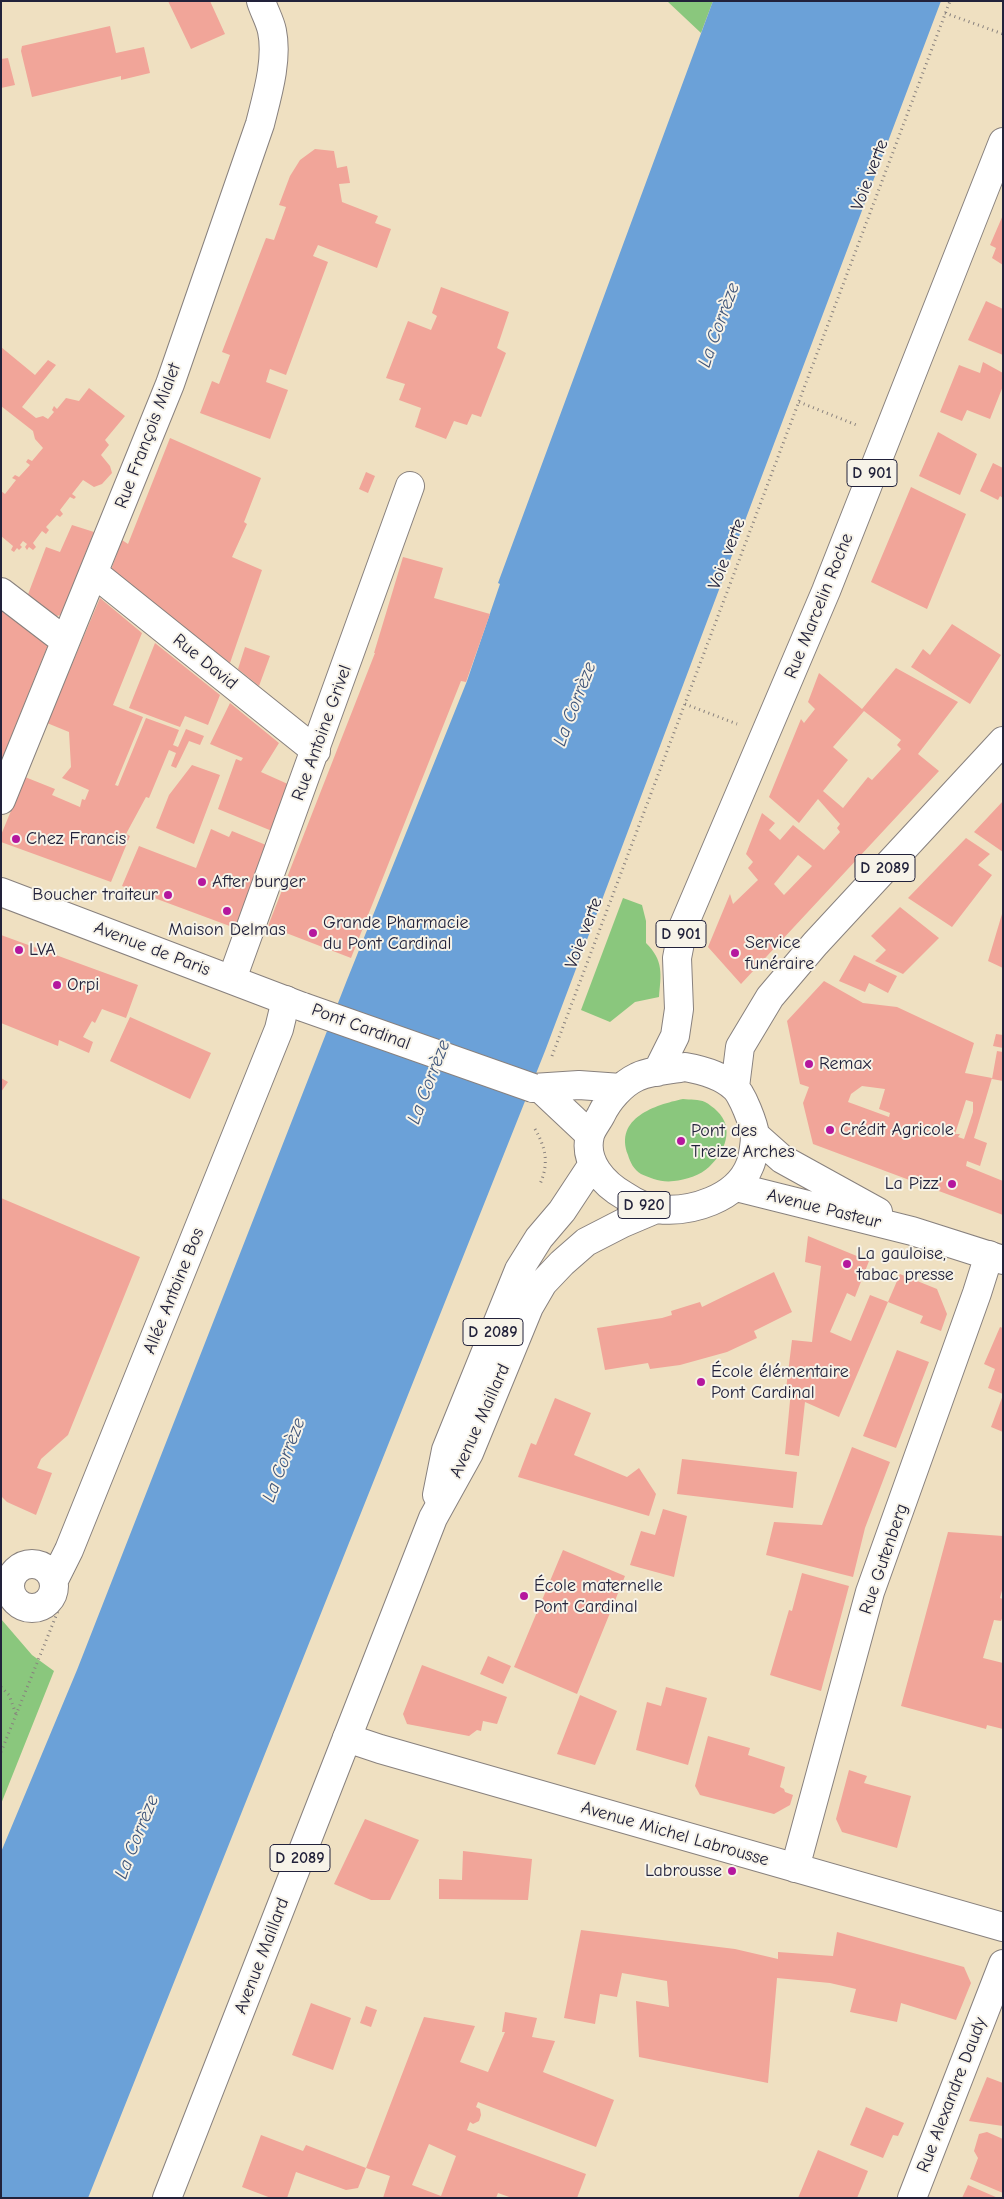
<!DOCTYPE html>
<html>
<head>
<meta charset="utf-8">
<style>
	body { margin:0 }
	#map { position:relative; width:1004px; height:2199px; overflow:hidden; background:#efe0c1; font-family:"Comic Neue",sans-serif }
	canvas { display:block }
	.frame { position:absolute; inset:0; border:2px solid #22223b; pointer-events:none }
</style>
</head>
<body>
<div id="map">
<canvas width="1004" height="2199"></canvas>
<div class="frame"></div>
</div>
<script>
const g = document.querySelector('canvas').getContext('2d');
g.lineJoin = 'round';
function paint(path, color) {
  g.fillStyle = color;
  g.fill(path, 'evenodd');
}
function strokePath(path, color, width, dash) {
  g.strokeStyle = color;
  g.lineWidth = width;
  g.lineCap = dash ? 'butt' : 'round';
  g.setLineDash(dash || []);
  g.stroke(path);
}
function write(font, color, halo, rows, align = 'center') {
  g.font = font + ' "Comic Neue",sans-serif';
  g.lineWidth = 4;
  g.setLineDash([]);
  g.textBaseline = 'middle';
  g.strokeStyle = halo;
  g.fillStyle = color;
  for (const [text, x, y, turn = 0] of rows) {
    g.save();
    g.translate(x, y);
    g.rotate((+turn || 0) * Math.PI / 180);
    g.textAlign = isNaN(turn) ? turn : align;
    if (halo) g.strokeText(text, 0, 0);
    g.fillText(text, 0, 0);
    g.restore();
  }
}
paint(new Path2D(`
	M667,1H713L701,33Z
	M623,898L642,905L646,921V943C664,961 661,974 659,997L635,1002L610,1022L581,1010Z
	M683,1099C690,1100 699,1099 705,1102C709,1104 714,1108 717,1111C735,1128 725,1152 709,1167C701,1175 685,1180 674,1181C662,1183 650,1178 641,1174C634,1170 630,1162 628,1155C614,1118 655,1105 683,1099Z
	M1,1619L32,1655L54,1671L1,1804Z`), '#8ac77d');
paint(new Path2D(`
	M713,1H941L545,1051L88,2198H1V1852L77,1670L347,980L467,681L500,584L498,583Z`), '#6ba1d8');
paint(new Path2D(`
	M168,1H210L225,34L191,49Z
	M110,26L116,53L144,47L150,73L121,80V76L32,97L21,51L22,46Z
	M8,58L15,85L1,88V59Z
	M315,149L334,151L337,168L347,166L350,183L339,184L342,202L378,216L375,223L391,229L377,268L318,245L313,256L328,262L286,375L270,369L266,382L288,390L270,439L200,413L212,381L219,384L230,355L222,352L266,238L274,240L286,207L279,205L290,176L300,160Z
	M1003,215V265L992,258L996,248L990,245Z
	M441,287L509,312L497,348L506,353L481,417L472,414L467,425L454,421L446,439L415,427L421,408L399,400L405,384L386,378L408,321L431,330L437,316L432,313Z
	M986,301L1003,309V355L968,340Z
	M1,347L35,375L48,360L56,365L22,407L36,418L43,416L48,419L54,412L52,410L54,406L57,409L66,398L79,401L89,388L125,416L105,440L109,445L101,455L110,466L112,473L102,484L94,487L83,480L72,494L76,497L74,499L70,497L60,510L63,514L60,517L57,515L46,527L49,530L46,534L42,531L33,543L36,547L33,550L29,547L27,550L25,547L27,544L23,541L20,545L22,547L19,550L17,548L14,552L11,550L13,546L1,536V491L5,494L16,480L12,478L15,475L19,477L30,465L26,462L28,459L32,461L43,448L35,439L33,431L1,406Z
	M983,362L1003,373V386L990,419L967,410L962,421L940,412L959,365L980,373Z
	M938,432L977,454L960,495L919,476Z
	M170,438L261,478L244,522L247,524L232,557L262,570L230,663L111,570L122,540L128,544Z
	M993,463L1003,468V498L1000,496L998,500L980,491Z
	M366,472L375,476L368,493L359,489Z
	M911,487L966,514L927,609L871,582Z
	M72,525L94,532L61,615L52,617L27,597L46,547L60,552Z
	M403,557L443,568L434,598L490,614L466,682L461,681L351,958L268,926L375,653H374Z
	M100,598L142,633L113,705L143,717L115,785L118,786L146,718L179,730L173,745L178,747L186,729L204,736L200,745L189,741L176,768L171,766L176,753L169,750L149,798L146,797L126,834L130,836L111,882L1,842V835L25,777L55,789L52,795L80,807L82,799L85,800L89,790L62,778L71,767L69,732L47,723Z
	M1,608L48,645L1,762Z
	M952,624L1001,655L970,704L911,667L923,649L930,655Z
	M155,643L220,695L208,725L185,716L180,727L129,708Z
	M245,647L270,656L259,686L238,669Z
	M896,668L958,702L918,754L939,771L741,984L708,947L730,894L733,904L758,880L748,868L753,862L746,854L762,813L775,823L769,830L780,840L793,825L824,850L840,832L837,828L840,824L818,799L799,823L769,797L801,719L804,723L815,709L808,702L819,673L862,709ZM864,711L901,740L897,745L901,749L872,780L868,777L843,808L823,791L848,760L833,747ZM798,855L812,866L784,895L774,884Z
	M230,703L279,743L261,772L290,785L272,831L218,809L236,759L241,761L243,758L210,744Z
	M192,765L220,775L194,844L156,828L169,795Z
	M1003,801V852L974,832Z
	M211,829L229,837L232,831L266,845L235,928L122,886L139,846L196,868Z
	M966,838L990,854L978,865L992,875L952,927L908,898Z
	M900,907L939,938L903,974L875,961L886,950L871,936Z
	M1002,914H1003V968L988,961Z
	M1,935L138,985L126,1018L102,1009L95,1023L92,1021L83,1037L93,1042L89,1053L59,1040L58,1046L1,1023Z
	M854,955L897,976L888,993L869,983L865,992L839,981Z
	M824,981L863,1003L897,1007L974,1043L965,1073L992,1078L974,1138L987,1143L980,1166L967,1161L966,1166L1003,1181V1215L813,1144L803,1103L809,1087L800,1084L787,1021ZM862,1086L885,1089L879,1109L890,1113L889,1117L848,1102L851,1094ZM966,1100L973,1102V1112L964,1139L958,1137L960,1134H955Z
	M130,1017L211,1053L190,1099L110,1061Z
	M996,1034L1003,1035V1048L993,1046Z
	M997,1051L1003,1052V1081L992,1079Z
	M1,1078L8,1082L1,1092Z
	M1,1198L140,1257L68,1435L41,1459L37,1468L52,1473L36,1515L7,1502L1,1496Z
	M808,1236L869,1261L855,1297L847,1293L830,1332L851,1341L870,1295L888,1302L900,1274L937,1289L947,1314L941,1331L920,1323L923,1316L888,1302L839,1417L805,1402L799,1456L785,1454L791,1390L786,1389L792,1340L812,1342L821,1266L805,1262Z
	M774,1272L792,1312L754,1331L757,1338L727,1352L680,1365L650,1369L648,1363L605,1370L597,1328L662,1318L672,1315L671,1311L700,1302L702,1307Z
	M1000,1327L1003,1328V1394L988,1388L995,1369L984,1364Z
	M897,1350L929,1362L896,1448L863,1436Z
	M1003,1395V1432L991,1427Z
	M555,1398L591,1413L574,1455L627,1477L639,1468L656,1494L649,1516L518,1477L531,1443L536,1445Z
	M852,1447L890,1462L865,1528L853,1577L766,1555L774,1522L822,1525Z
	M682,1459L797,1472L793,1508L677,1494Z
	M663,1509L687,1516L674,1577L630,1565L641,1531L655,1535Z
	M948,1532L1003,1536V1587L1000,1598L1003,1599V1616L1001,1621L994,1620L983,1658L1003,1663V1729L987,1725L986,1729L901,1706Z
	M563,1550L625,1576L577,1694L514,1667Z
	M802,1573L849,1586L821,1691L770,1675L789,1610L792,1611Z
	M488,1656L511,1666L503,1684L480,1674Z
	M422,1665L507,1697L497,1724L483,1721L481,1731L477,1730L469,1736L407,1724L403,1714Z
	M666,1687L707,1698L688,1765L636,1750L647,1702L661,1706Z
	M580,1695L617,1711L595,1765L557,1754Z
	M708,1736L750,1748L748,1755L785,1767L780,1787L784,1789L785,1792L793,1795L790,1805L774,1814L700,1795L695,1786Z
	M849,1770L867,1776L864,1783L911,1796L897,1848L842,1832L836,1819Z
	M365,1819L419,1840L390,1900H371L334,1884Z
	M463,1851L532,1859L528,1900L439,1899V1879L462,1880Z
	M581,1930L735,1949L778,1959V1952L833,1956L837,1932L964,1967L971,1983L956,2020L901,2003L897,2022L850,2012L856,1989L830,1983L777,1978L768,2083L639,2057L636,2001L669,2007L667,1981L622,1973L617,1997L600,1994L595,2024L564,2018Z
	M311,2003L351,2018L333,2070L292,2055Z
	M366,2006L377,2010L371,2027L360,2023Z
	M505,2012L537,2018L532,2037L555,2041L543,2072L614,2100L596,2147L478,2102L476,2107L480,2109L481,2115L479,2121L473,2124L470,2122L467,2130L586,2174L577,2198H512L498,2193L496,2198H383L390,2176L366,2168L424,2017L475,2026L460,2062L488,2072L505,2032H502ZM429,2144L456,2156L441,2196L412,2185Z
	M987,2077L1003,2083V2126L969,2121Z
	M866,2107L904,2123L898,2136L893,2135L883,2158L850,2145Z
	M987,2132L1003,2139V2193L970,2179L978,2158L974,2151L979,2134Z
	M261,2135L303,2151L306,2145L366,2168L358,2188L346,2190L296,2172L287,2198H271L242,2187Z
	M818,2150L868,2171L857,2198H798Z
	M968,2185L998,2198H962Z`), '#f1a599');
const minor = new Path2D(`
	M94,573L316,751
	M1,592L65,641
	M1,800L170,384L260,124C267,96 278,60 272,31C270,21 264,11 261,1
	M232,979L410,486
	M10 1586a22 22 0 1 1 44 0a22 22 0 1 1-44 0Z
	M54,1580L69,1550L279,1029L286,1000
	M347,1738L380,1749L1003,1927
	M795,1868L870,1592L977,1293L989,1255
	M912,2198L1003,1964`);
const major = new Path2D(`
	M1,892L303,1007
	M685,1067C702,1070 721,1075 734,1087C742,1093 754,1125 755,1135C755,1143 753,1158 750,1165C737,1199 690,1213 657,1209C646,1208 634,1202 625,1196C604,1184 583,1162 590,1135C592,1128 598,1121 601,1115C608,1100 622,1084 637,1077C651,1070 670,1070 685,1067Z
	M657,1072L675,1036L679,1009L677,958L683,927L826,591L1003,142
	M735,1087L740,1047L770,997L815,944L1003,741
	M533,1088L579,1085L621,1088
	M533,1088H540L590,1135
	M755,1135L782,1159L878,1212
	M736,1187L912,1231L1003,1260
	M437,1495L446,1450L519,1270L539,1238L562,1211L593,1164
	M167,2198L433,1518L469,1453L529,1307L543,1283L562,1263L586,1242L623,1223L656,1209`);
strokePath(minor, '#88817e', 30);
strokePath(major, '#88817e', 30);
strokePath(new Path2D(`
	M945,13L1003,34
	M799,402L859,426
	M685,704L737,724
	M552,1056L950,1
	M535,1129C546,1148 549,1164 540,1184
	M1,1687L9,1695L16,1714
	M1,1752L58,1611`), '#88817e', 3, [1, 4]);
strokePath(minor, '#fff', 28);
strokePath(major, '#fff', 28);
const majorBridge = new Path2D(`
	M303,1007L533,1088`);
strokePath(majorBridge, '#88817e', 30, []);
strokePath(majorBridge, '#fff', 28);
for (const [x, y, r, color] of [
	[16,839,5,"#b5179e"],
	[202,882,5,"#b5179e"],
	[168,895,5,"#b5179e"],
	[227,911,5,"#b5179e"],
	[313,933,5,"#b5179e"],
	[19,950,5,"#b5179e"],
	[735,953,5,"#b5179e"],
	[57,985,5,"#b5179e"],
	[809,1064,5,"#b5179e"],
	[830,1130,5,"#b5179e"],
	[681,1141,5,"#b5179e"],
	[952,1184,5,"#b5179e"],
	[847,1264,5,"#b5179e"],
	[701,1382,5,"#b5179e"],
	[524,1596,5,"#b5179e"],
	[732,1871,5,"#b5179e"]
]) {
  const dot = new Path2D();
  dot.arc(x, y, r, 0, 2 * Math.PI);
  g.fillStyle = color;
  g.fill(dot);
  strokePath(dot, '#f7f3e8', 2);
}
for (const [x, y, w] of [
	[872,473,50],
	[885,868,60],
	[681,934,50],
	[644,1205,52],
	[493,1332,60],
	[300,1858,60]
]) {
  const box = new Path2D();
  box.roundRect(x - w / 2, y - 13.5, w, 27, 4);
  g.fillStyle = '#f7f3e8';
  g.fill(box);
  strokePath(box, '#22223b', 1);
}
write('bold 16px', '#22223b', null, [
	["D 901",872,473],
	["D 2089",885,868],
	["D 901",681,934],
	["D 920",644,1205],
	["D 2089",493,1332],
	["D 2089",300,1858]
]);
write('18px', '#22223b', '#f7f3e8', [
	["Voie verte",870,175,-69],
	["Rue François Mialet",148,436,-69],
	["Voie verte",727,554,-69],
	["Rue Marcelin Roche",819,606,-68],
	["Rue David",205,662,39],
	["Rue Antoine Grivel",322,733,-70],
	["Voie verte",584,933,-69],
	["Avenue de Paris",152,949,21],
	["Pont Cardinal",361,1027,20],
	["Avenue Pasteur",824,1209,14],
	["Allée Antoine Bos",174,1291,-68],
	["Avenue Maillard",480,1421,-66],
	["Rue Gutenberg",884,1559,-71],
	["Avenue Michel Labrousse",675,1834,16],
	["Avenue Maillard",262,1956,-69],
	["Rue Alexandre Daudy",952,2095,-69]
]);
write('18px', '#22223b', '#f7f3e8', [
	["Chez Francis",26,839],
	["After burger",212,882],
	["Boucher traiteur",158,895,"right"],
	["Grande Pharmacie",323,923],
	["du Pont Cardinal",323,944],
	["Maison Delmas",227,930,"center"],
	["Service",745,943],
	["funéraire",745,964],
	["LVA",29,950],
	["Orpi",67,985],
	["Remax",819,1064],
	["Crédit Agricole",840,1130],
	["Pont des",691,1131],
	["Treize Arches",691,1152],
	["La Pizz'",942,1184,"right"],
	["La gauloise,",857,1254],
	["tabac presse",857,1275],
	["École élémentaire",711,1372],
	["Pont Cardinal",711,1393],
	["École maternelle",534,1586],
	["Pont Cardinal",534,1607],
	["Labrousse",722,1871,"right"]
], 'left');
write('italic 19px', '#3f557a', '#f7f3e8', [
	["La Corrèze",719,325,-70],
	["La Corrèze",575,704,-69],
	["La Corrèze",429,1082,-69],
	["La Corrèze",284,1460,-69],
	["La Corrèze",137,1837,-68]
]);
</script>
</body>
</html>
